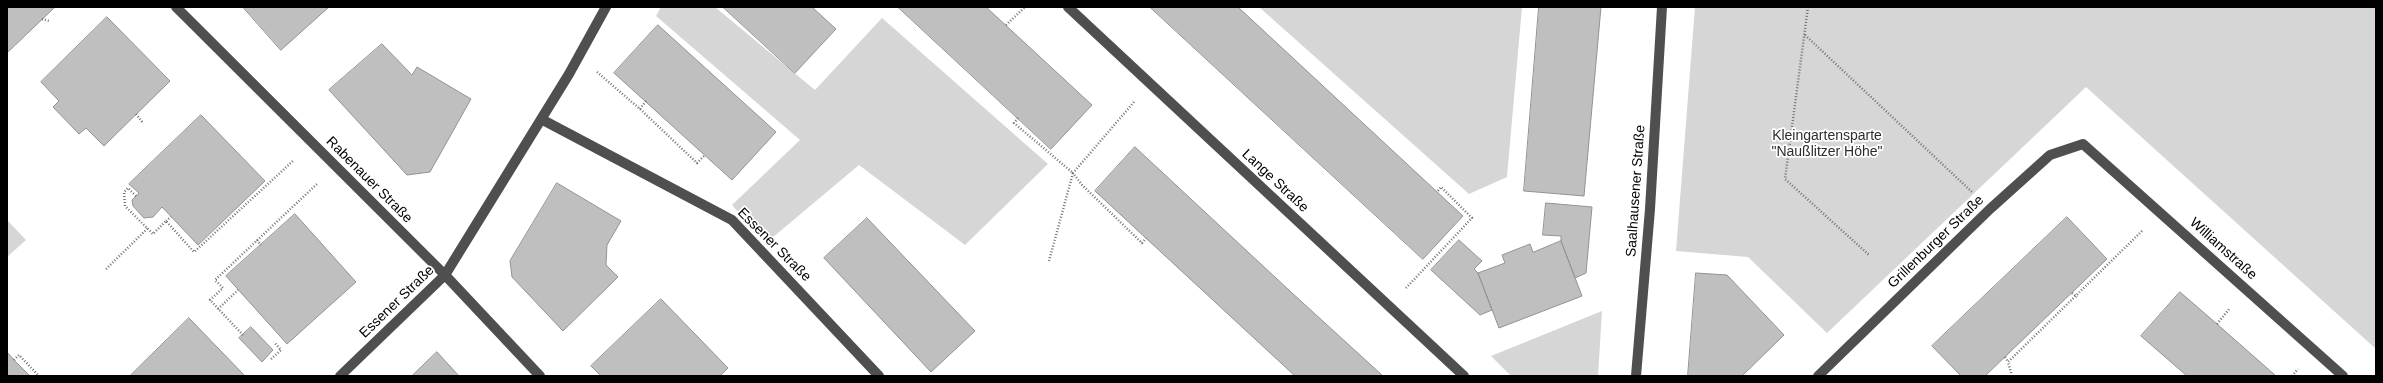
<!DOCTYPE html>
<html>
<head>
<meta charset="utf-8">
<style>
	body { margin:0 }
	#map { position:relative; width:2383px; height:383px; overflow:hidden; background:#fff; font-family:Arial,sans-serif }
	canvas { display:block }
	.frame { position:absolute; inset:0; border:8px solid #000; pointer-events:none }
</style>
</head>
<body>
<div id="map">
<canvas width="2383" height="383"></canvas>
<div class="frame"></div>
</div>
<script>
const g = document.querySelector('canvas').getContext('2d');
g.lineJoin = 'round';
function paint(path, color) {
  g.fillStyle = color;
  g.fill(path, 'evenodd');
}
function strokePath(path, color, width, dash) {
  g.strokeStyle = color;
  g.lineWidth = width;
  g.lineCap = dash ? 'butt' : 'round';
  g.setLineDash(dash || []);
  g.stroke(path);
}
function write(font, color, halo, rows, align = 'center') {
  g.font = font + ' Arial,sans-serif';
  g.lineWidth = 3.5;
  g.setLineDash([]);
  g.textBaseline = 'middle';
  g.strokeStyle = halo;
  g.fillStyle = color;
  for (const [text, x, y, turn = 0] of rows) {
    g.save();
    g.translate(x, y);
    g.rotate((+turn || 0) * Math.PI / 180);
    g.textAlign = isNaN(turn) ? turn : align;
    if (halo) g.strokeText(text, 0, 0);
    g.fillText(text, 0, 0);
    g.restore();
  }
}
paint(new Path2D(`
	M661,7H715L815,90L882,18L1048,164L965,245L859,165L766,243L732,205L800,140L656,16Z
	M1259,7H1522L1507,177L1469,194Z
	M1695,7H2376V349L2086,87L1827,333L1748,257L1676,251Z
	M7,220L26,240L7,257Z
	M1602,311L1598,376H1511L1491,356Z`), '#d6d6d6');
const building = new Path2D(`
	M7,7H55L7,53Z
	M243,7H329L281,50Z
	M723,7H812L836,29L795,73Z
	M898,7H986L1092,105L1051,149Z
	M1150,7H1238L1463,216L1423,259Z
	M1539,7H1601L1584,196L1524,191Z
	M107,17L170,81L104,146L86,128L79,134L53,107L59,101L41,82Z
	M658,25L776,132L732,180L614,73Z
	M382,44L412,75L417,67L471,99L430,172L407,175L329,90Z
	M201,115L265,181L198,245L162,207L153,217L144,218L133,206L132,200L139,193L129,184Z
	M1135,147L1291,292L1383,376H1295L1095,191Z
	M557,183L621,221L607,245L606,265L618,277L563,331L512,277L510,261Z
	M1546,203L1592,207L1586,273L1575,278L1561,241V236L1543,235Z
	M295,214L356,282L287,344L226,276Z
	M2067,217L2107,259L1985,376H1961L1932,346Z
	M867,218L975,331L931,372L824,258Z
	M1459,240L1482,261L1474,269L1478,273L1492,310L1480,315L1431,270Z
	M1561,241L1582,296L1499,328L1478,273L1505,263L1502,255L1530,244L1533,252Z
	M1696,273L1727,275L1784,335L1742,376H1688Z
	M2180,292L2217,324L2276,376H2187L2141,336Z
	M661,299L728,368L720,376H601L591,366Z
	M189,318L245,376H130Z
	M251,327L273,350L262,362L239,338Z
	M7,352L14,360L30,376H7Z
	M437,352L459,376H412Z`);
paint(building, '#bfbfbf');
strokePath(building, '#939393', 1);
strokePath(new Path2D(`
	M1808,7L1785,179L1869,255
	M42,19L49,21
	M1006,25L1025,7
	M1805,35L1972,192
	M597,72L640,109L697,163L705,155
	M1134,102L1073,173L1082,185L1142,243L1146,238
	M640,109L646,101
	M136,114L143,123
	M1018,118L1014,123L1073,173L1049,261
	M136,196L128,188L124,192L125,206L153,234L166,221L194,252L294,160
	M166,221L171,217
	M257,240L261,245
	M106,269L148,228
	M1406,288L1472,218L1441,187L1437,192
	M2072,293L2077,297
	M218,309L238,290
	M2217,324L2230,308
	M243,335L210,300L223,288L215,280L318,183
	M2005,357L2008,362
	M271,359L281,350L274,342
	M14,360L19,355L39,376
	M2012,376L2008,362L2143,230
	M2292,376L2298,369`), '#717171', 2.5, [1, 2]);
strokePath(new Path2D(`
	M176,7L445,275L540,376
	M1068,7L1464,376
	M541,119L732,220L879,376
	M340,376L445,275L569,74L606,7
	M1636,376L1650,209L1662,7
	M1818,376L1990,209L2050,155L2083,144L2343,376`), '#4f4f4f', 10);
write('14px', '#2d2d2d', '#fff', [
	["Kleingartensparte",1827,136],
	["\"Naußlitzer Höhe\"",1827,152]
]);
write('14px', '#000', '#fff', [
	["Rabenauer Straße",369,180,45],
	["Lange Straße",1275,181,43],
	["Saalhausener Straße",1636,191,-86],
	["Grillenburger Straße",1936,242,-44],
	["Essener Straße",774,245,45],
	["Williamstraße",2223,249,42],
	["Essener Straße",397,302,-44]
]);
</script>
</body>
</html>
